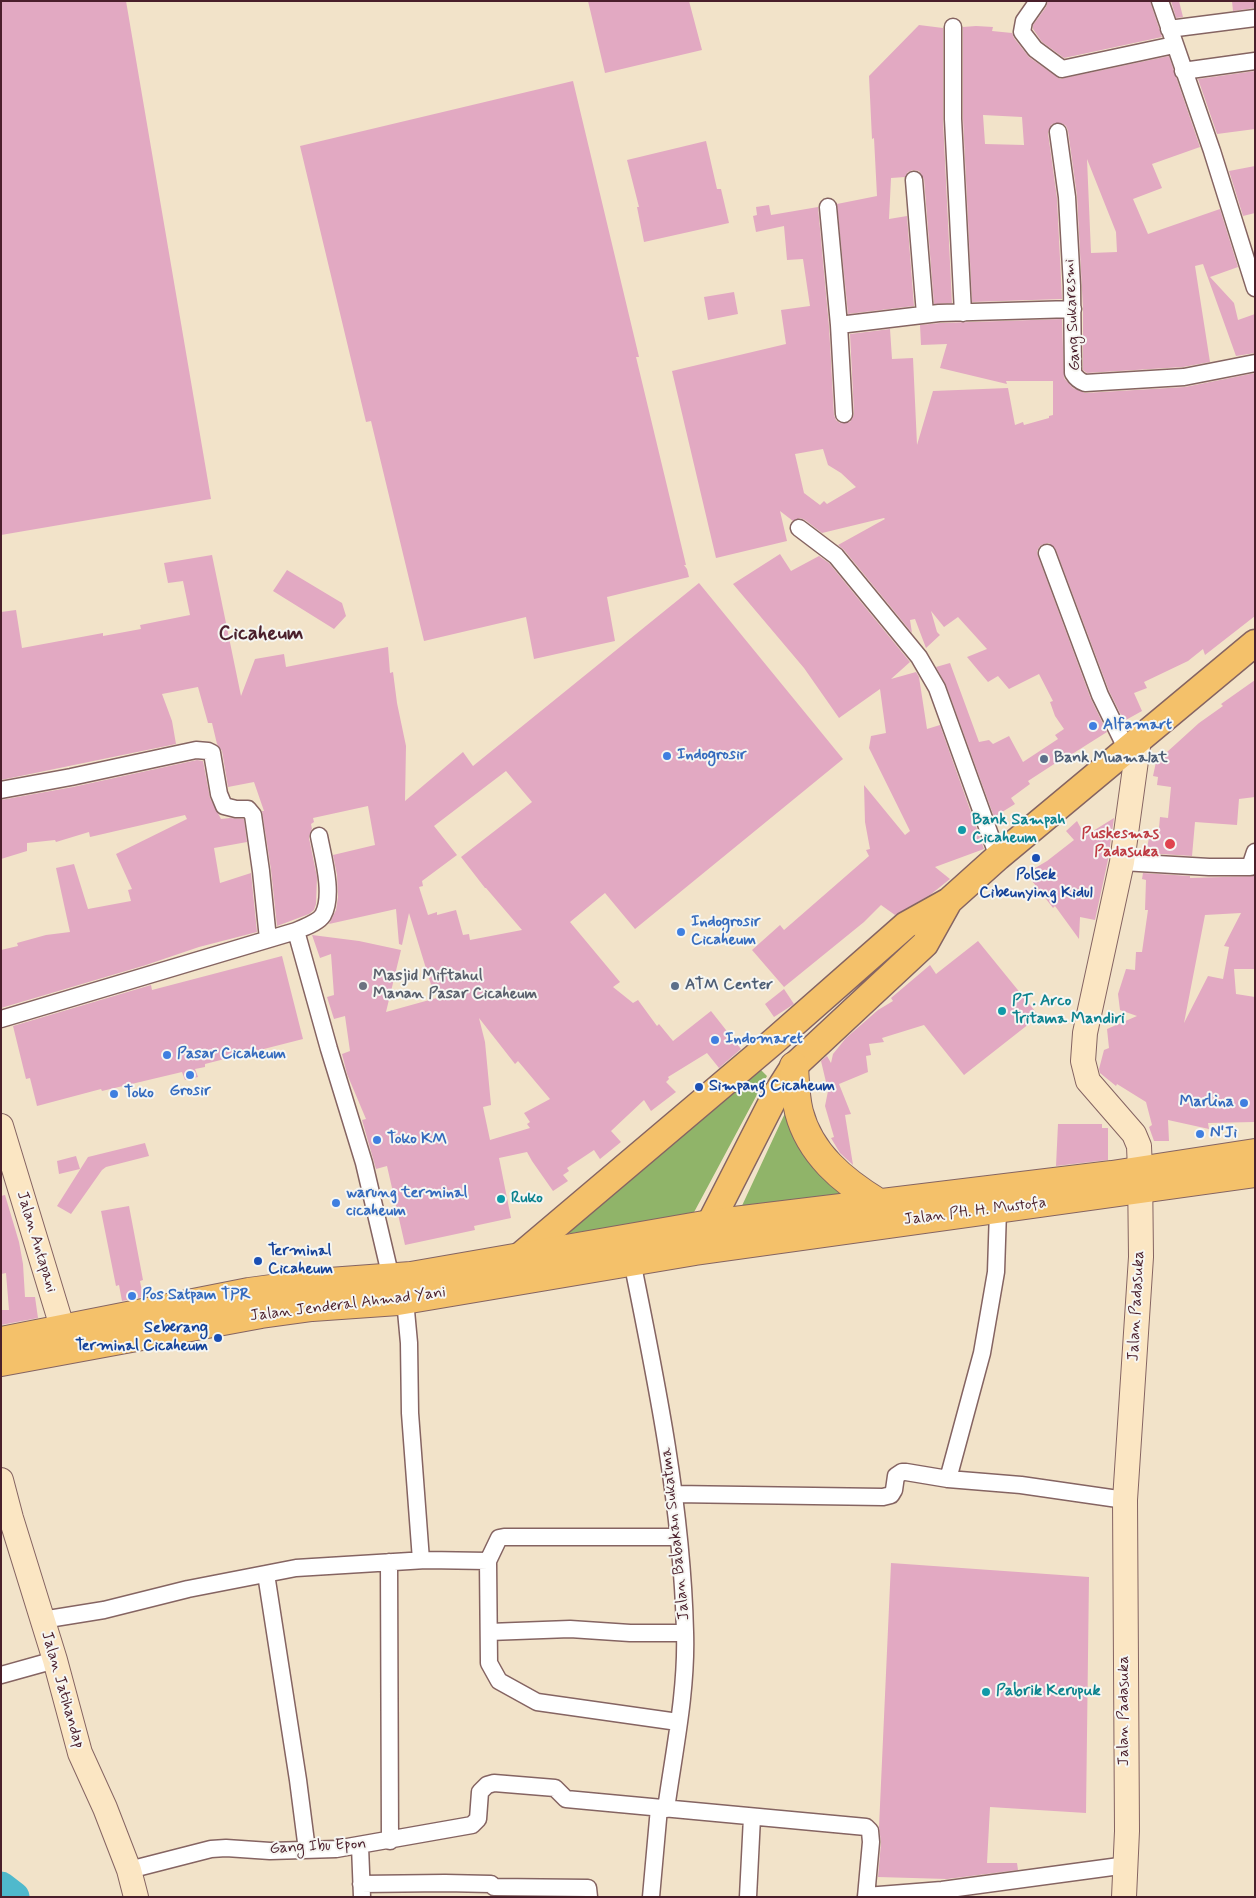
<!DOCTYPE html>
<html>
<head>
<meta charset="utf-8">
<style>
	body { margin:0 }
	#map { position:relative; width:1256px; height:1898px; overflow:hidden; background:#f2e3c9; font-family:Mynerve,sans-serif }
	canvas { display:block }
	.frame { position:absolute; inset:0; border:2px solid #4a1f2b; pointer-events:none }
</style>
</head>
<body>
<div id="map">
<canvas width="1256" height="1898"></canvas>
<div class="frame"></div>
</div>
<script>
const g = document.querySelector('canvas').getContext('2d');
g.lineJoin = 'round';
function paint(path, color) {
  g.fillStyle = color;
  g.fill(path, 'evenodd');
}
function strokePath(path, color, width, dash) {
  g.strokeStyle = color;
  g.lineWidth = width;
  g.lineCap = dash ? 'butt' : 'round';
  g.setLineDash(dash || []);
  g.stroke(path);
}
function write(font, color, halo, rows, align = 'center') {
  g.font = font + ' Mynerve,sans-serif';
  g.lineWidth = 4;
  g.setLineDash([]);
  g.textBaseline = 'middle';
  g.strokeStyle = halo;
  g.fillStyle = color;
  for (const [text, x, y, turn = 0] of rows) {
    g.save();
    g.translate(x, y);
    g.rotate((+turn || 0) * Math.PI / 180);
    g.textAlign = isNaN(turn) ? turn : align;
    if (halo) g.strokeText(text, 0, 0);
    g.fillText(text, 0, 0);
    g.restore();
  }
}
paint(new Path2D(`
	M758,1067L767,1076L692,1216L566,1234Z
	M786,1111L855,1197L740,1210Z`), '#90b469');
strokePath(new Path2D(`
	M1,1887L14,1897`), '#4fb9cc', 31);
paint(new Path2D(`
	M1,1H126L211,499L1,535Z
	M588,1H689L702,50L605,73Z
	M1048,1H1150L1162,37L1064,58L1042,42L1033,29V25L1046,7Z
	M1171,1H1179L1183,17L1176,18Z
	M1232,1H1255V8L1233,11Z
	M919,25L943,28V120L952,303L934,304L924,179L919,171L913,170L908,172L905,177L891,178L889,219L907,216L914,306L848,314L837,204L877,196L874,138L872,139L869,76Z
	M976,26L993,27L992,31L1012,33L1014,38L1029,57L1060,79L1169,56L1200,147L1152,164L1162,188L1133,199L1148,234L1220,209L1238,267L1210,277L1234,303L1238,320L1255,314V353L1236,356L1203,264L1195,266L1210,362L1183,367L1087,373L1083,370V309L1077,196L1068,131L1066,126L1061,123L1052,124L1048,133L1057,198L1062,299L972,302L963,119V27ZM983,115L1022,117L1024,145L985,144ZM1087,159L1116,232L1117,252L1091,253Z
	M1255,71V129L1217,134L1198,79Z
	M573,81L639,357H636L686,565H684L687,569L689,577L607,597L615,641L534,659L526,617L424,641L371,421L366,422L300,146Z
	M706,141L717,189H721L729,223L644,242L637,207H639L627,160Z
	M1255,166V213L1243,216L1229,171Z
	M769,205L771,215L818,207L829,326L834,415L836,420L840,423L850,422L854,414L850,334L890,329L892,359L913,358L917,445L933,391L1008,388L1015,425L1023,422L1024,425L1049,418V416L1053,415V381H1006L1007,384L940,368L947,344L921,345L920,325L940,323L1062,319L1064,378L1073,388L1085,393L1185,387L1255,373V616L1205,655L1203,649L1188,661L1144,682L1147,688L1134,693L1142,711L1124,721L1109,691L1056,550L1049,543L1044,544L1040,546L1037,551L1038,556L1091,699L1107,732L1069,756L1068,755L1028,781L1030,784L1011,798L1015,804L994,817L946,685L936,667L950,663L979,742L989,740L993,744L1009,736L1023,762L1058,739L1055,735L1064,729L1055,716L1050,702L1053,701L1039,674L1009,689L998,676L988,682L967,657L987,649L958,617L944,627L931,611L937,632L940,635L926,648L915,619L910,620L912,633L844,550L838,545L885,519L884,518L822,533L805,520L800,518L793,521L780,511L787,541L716,558L672,371L786,344L781,310L810,306L803,259L787,260L784,226L756,232L753,216L757,215L756,207ZM823,449L828,465L841,473L856,487L827,504L824,501L820,505L804,493L795,454Z
	M734,292L738,314L708,320L704,297Z
	M780,554L791,571L819,556L829,563L910,662L891,679L916,672L919,677L927,729L940,725L984,849L935,867L950,879L930,895L895,915L881,905L864,922L784,987L752,950L780,925L784,930L869,856L866,850L870,849L865,822L864,785L905,835L910,831L869,748L871,736L886,733L880,689L839,718L804,668L733,584Z
	M212,555L241,696L255,659L284,654L286,667L388,647L390,673L393,672L397,703L406,746L405,801L463,752L473,766L699,583L843,759L635,929L605,893L570,922L620,982L613,987L633,1003L638,1000L657,1026L659,1024L673,1041L711,1011L741,1049L719,1068L707,1053L668,1077L669,1079L666,1082L676,1092L651,1111L644,1100L611,1131L621,1142L600,1159L594,1150L567,1168L569,1171L563,1175L568,1181L553,1191L532,1161L527,1152L499,1158L511,1218L474,1226L475,1230L405,1245L387,1166L376,1169L362,1120L366,1119L347,1074L342,1054L350,1051L345,1016L334,1019L327,997L334,995L331,954L320,958L312,935L359,941L401,950L386,1012L451,994L432,988L409,913L402,945L399,944L396,909L329,924L336,910L338,897L337,875L333,855L375,845L368,806L313,818L314,822L311,824L312,829L311,830L309,838L317,877L316,904L314,910L309,914L277,926L271,870L262,811H264L254,782L228,787L222,751L217,744L212,723H208L198,687L162,694L172,721L176,744L1,780V612L16,610L22,648L103,633V636L141,629L140,625L190,615L183,581L168,583L164,563ZM506,771L532,802L461,857L485,888H486L522,930L470,940L469,934L463,935L456,910L437,915V912L428,915L419,887L423,886L422,881L457,855L434,826ZM479,1018L515,1064L518,1061L550,1099L524,1113L530,1122L527,1124L530,1128L490,1140L483,1107L491,1105L485,1042Z
	M287,570L342,603L346,616L334,629L273,591Z
	M1255,680V797L1239,799L1237,825L1195,822L1192,856L1146,853L1149,838L1158,839L1160,817L1168,818L1171,787L1157,785L1158,777L1153,776L1156,762L1199,723L1223,706L1221,704Z
	M197,760L203,761L210,798L221,819L230,818L244,819L247,842L214,848L220,883L251,873L257,932L199,947L146,965L1,1008V950L18,946L17,943L46,935L70,932L56,868L74,864L88,909L131,901L128,890L132,889L116,854L187,819L185,815L90,837L89,832L56,842L55,840L27,843V851L1,859V800L73,787Z
	M1114,818L1108,860L1095,920L1080,917L1079,939L1055,906L1053,908L1029,877L1033,874L1030,871L1047,861L1074,840L1066,831L1077,821L1085,836Z
	M1143,873L1190,876V878L1255,876V969H1234L1236,994L1255,997L1254,1122L1208,1123L1209,1129L1168,1120L1169,1141H1154L1149,1127L1152,1125L1146,1102L1117,1084L1116,1086L1100,1073L1099,1069L1104,1050L1109,1048L1107,1029L1137,1016L1120,1010L1118,994L1126,969L1135,970L1136,952H1142L1148,910H1145L1146,880L1142,879ZM1241,913L1224,946L1229,947L1223,979L1208,976L1184,1023L1205,915Z
	M978,941L1039,1016L964,1075L924,1025L882,1038L884,1042L869,1044L871,1055L866,1056L868,1072L839,1084L851,1114L845,1115L853,1165L840,1153L831,1138L834,1137L825,1106L828,1091L827,1090L823,1092L826,1082L821,1061L827,1056L831,1063L833,1054L846,1038L878,1010L893,1001L891,998L930,965L936,974Z
	M282,956L303,1039L205,1064V1067L195,1069L198,1077L185,1080L182,1072L102,1091L101,1089L37,1106L30,1078L26,1079L13,1026L151,985L152,990Z
	M784,989L794,1004L774,1017L765,1004Z
	M1058,1124H1102V1128H1108V1160L1056,1166Z
	M145,1143L149,1156L106,1167L102,1170L71,1214L57,1206L88,1157Z
	M76,1156L80,1169L59,1174L57,1161Z
	M5,1195L19,1242L23,1264L25,1297H35L38,1318L1,1325V1310H9L6,1273L1,1274V1196Z
	M129,1206L143,1280L140,1281L143,1297L122,1301L119,1285L116,1286L101,1211Z
	M891,1563L1089,1577L1086,1813L990,1807L987,1863H1017L1018,1870L947,1879L878,1877L881,1843L879,1827Z`), '#e2a9c2');
const street = new Path2D(`
	M1038,1L1024,21L1022,32L1035,49L1062,69L1174,45
	M1160,1L1212,151L1255,288
	M953,27V119L963,313
	M1169,29L1255,18
	M1183,71L1255,61
	M1058,132L1067,197L1072,286L1073,373C1076,378 1079,381 1085,383L1184,377L1255,363
	M914,180L925,314
	M828,207L839,325L844,414
	M839,325L939,313L1073,309
	M799,528L836,556L919,657L937,688L998,857
	M1047,553L1100,695L1127,750
	M1,790L71,777L196,750L208,751L212,753L219,794L224,806L236,809H248L253,815L261,871L268,939
	M1122,862L1209,867H1250L1255,852
	M296,931L329,1049L364,1163L391,1278
	M1,1019L296,931C304,927 318,923 323,915C334,895 323,857 319,836
	M632,1261C657,1384 682,1507 685,1632C687,1691 674,1751 666,1809
	M405,1300L409,1343L410,1413L421,1560
	M948,1479L982,1353L996,1272L998,1210
	M674,1494L883,1497L891,1495L894,1490L896,1476L902,1472H906L948,1479L1021,1485L1125,1500
	M488,1561L489,1663L499,1681L537,1702L678,1722
	M389,1562L390,1841
	M266,1574L298,1780L307,1850
	M42,1620L104,1610L188,1589L296,1568L426,1560L488,1561L499,1538L504,1537H678
	M489,1632L570,1629L630,1633H685
	M1,1675L55,1660
	M360,1846L362,1897
	M129,1870L211,1849L226,1848L270,1851L336,1849L472,1825L478,1819L480,1792L487,1785L494,1783L555,1788L566,1799L866,1827L870,1831L871,1842L866,1897
	M361,1884L445,1883L491,1884L494,1887L588,1888L589,1897
	M866,1896L942,1890L1127,1865
	M651,1897L659,1808
	M748,1897L752,1817`);
const secondary = new Path2D(`
	M1,1126L63,1330
	M1,1480L11,1518L55,1660L80,1753L105,1808L129,1870L136,1897
	M1124,1897L1127,1831L1125,1500L1141,1257L1140,1170L1139,1146L1134,1134L1088,1081L1083,1061L1085,1033L1122,862L1139,739`);
const primary = new Path2D(`
	M701,1241L775,1096L794,1066L925,944L949,901
	M520,1256L774,1041L906,925L949,901L998,857L1255,643`);
const highway = new Path2D(`
	M794,1066C795,1081 795,1097 799,1112C810,1154 843,1181 879,1203
	M1,1341L249,1292L316,1283L411,1276L710,1224L1112,1175L1255,1153
	M1,1362L261,1314L312,1307L398,1301L695,1251L1255,1173`);
strokePath(street, '#856462', 19);
strokePath(secondary, '#856462', 26);
strokePath(primary, '#856462', 29);
strokePath(highway, '#856462', 30);
strokePath(street, '#fff', 16);
strokePath(secondary, '#fbe6c3', 24);
strokePath(primary, '#f4c16a', 26);
strokePath(highway, '#f4c16a', 28);
for (const [x, y, r, color] of [
	[1093,726,5,"#3f7fe0"],
	[667,756,5,"#3f7fe0"],
	[1044,759,5,"#5c6f8a"],
	[962,830,5,"#0f9aa8"],
	[1170,844,6,"#e0444e"],
	[1036,858,5,"#1a4fb4"],
	[681,932,5,"#3f7fe0"],
	[363,986,5,"#6b7280"],
	[675,986,5,"#5c6f8a"],
	[1002,1011,5,"#0f9aa8"],
	[715,1040,5,"#3f7fe0"],
	[167,1055,5,"#3f7fe0"],
	[190,1075,5,"#3f7fe0"],
	[699,1087,5,"#1a4fb4"],
	[114,1094,5,"#3f7fe0"],
	[1244,1103,5,"#3f7fe0"],
	[1200,1134,5,"#3f7fe0"],
	[377,1140,5,"#3f7fe0"],
	[501,1199,5,"#0f9aa8"],
	[336,1203,5,"#3f7fe0"],
	[258,1261,5,"#1a4fb4"],
	[132,1296,5,"#3f7fe0"],
	[218,1338,5,"#1a4fb4"],
	[986,1692,5,"#0f9aa8"]
]) {
  const dot = new Path2D();
  dot.arc(x, y, r, 0, 2 * Math.PI);
  g.fillStyle = color;
  g.fill(dot);
  strokePath(dot, '#f6f6f2', 2);
}
write('16px', '#4a1f2b', '#f6f6f2', [
	["Gang Sukaresmi",1073,315,-93],
	["Jalan PH. H. Mustofa",975,1212,-7],
	["Jalan Antapani",36,1242,73],
	["Jalan Jenderal Ahmad Yani",348,1305,-7],
	["Jalan Padasuka",1137,1306,-87],
	["Jalan Babakan Sukatma",676,1534,-96],
	["Jalan Jatihandap",62,1690,74],
	["Jalan Padasuka",1125,1711,-90],
	["Gang Ibu Epon",318,1847,-3]
]);
write('bold 16px', '#366cbe', '#f6f6f2', [
	["Alfamart",1103,726],
	["Indogrosir",677,756],
	["Indogrosir",691,923],
	["Cicaheum",691,941],
	["Indomaret",725,1040],
	["Pasar Cicaheum",177,1055],
	["Grosir",190,1092,"center"],
	["Toko",124,1094],
	["Marlina",1234,1103,"right"],
	["N'Ji",1210,1134],
	["Toko KM",387,1140],
	["warung terminal",346,1194],
	["cicaheum",346,1212],
	["Pos Satpam TPR",142,1296]
], 'left');
write('bold 16px', '#4e5e75', '#f6f6f2', [
	["Bank Muamalat",1054,759],
	["ATM Center",685,986]
], 'left');
write('bold 16px', '#0d838f', '#f6f6f2', [
	["Bank Sampah",972,821],
	["Cicaheum",972,839],
	["PT. Arco",1012,1002],
	["Tritama Mandiri",1012,1020],
	["Ruko",511,1199],
	["Pabrik Kerupuk",996,1692]
], 'left');
write('bold 16px', '#be3a42', '#f6f6f2', [
	["Puskesmas",1159,835],
	["Padasuka",1159,853]
], 'right');
write('bold 16px', '#164399', '#f6f6f2', [
	["Polsek",1036,876,"center"],
	["Cibeunying Kidul",1036,894,"center"],
	["Simpang Cicaheum",709,1087],
	["Terminal",268,1252],
	["Cicaheum",268,1270],
	["Seberang",208,1329,"right"],
	["Terminal Cicaheum",208,1347,"right"]
], 'left');
write('bold 16px', '#5b616d', '#f6f6f2', [
	["Masjid Miftahul",373,977],
	["Manan Pasar Cicaheum",373,995]
], 'left');
write('bold 21px', '#4a1f2b', '#f6f6f2', [
	["Cicaheum",261,635]
]);
</script>
</body>
</html>
